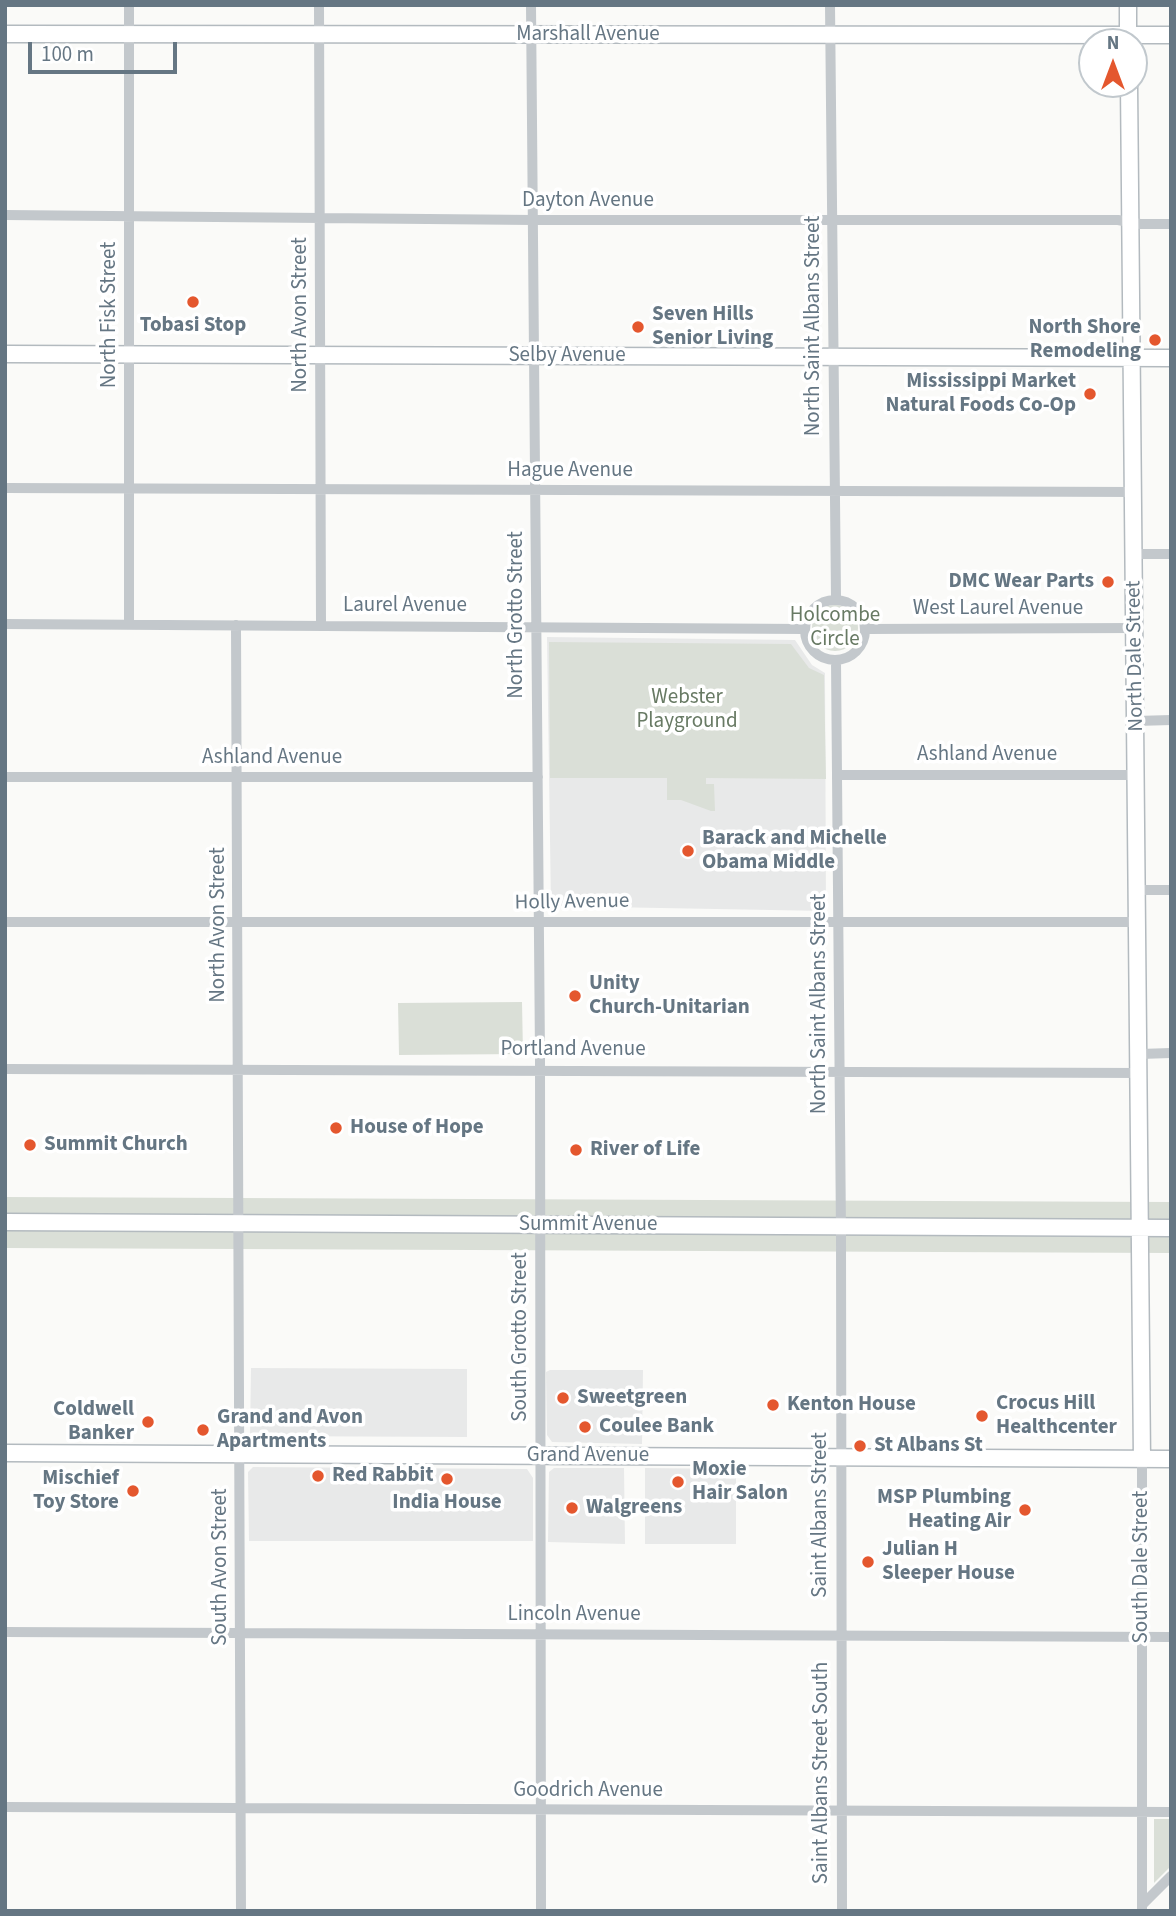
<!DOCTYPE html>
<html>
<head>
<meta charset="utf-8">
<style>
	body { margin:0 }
	#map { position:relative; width:1176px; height:1916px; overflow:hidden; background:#fafaf8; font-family:"Source Sans 3",sans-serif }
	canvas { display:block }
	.frame { position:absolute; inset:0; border:7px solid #657683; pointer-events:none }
	.north { position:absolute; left:1078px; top:28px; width:70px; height:70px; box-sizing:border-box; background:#fff; border:2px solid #c1c8cd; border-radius:50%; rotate:0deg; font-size:19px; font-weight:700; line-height:28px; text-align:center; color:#657683 }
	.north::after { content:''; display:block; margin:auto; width:24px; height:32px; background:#e4572e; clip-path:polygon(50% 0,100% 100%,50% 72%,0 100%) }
	.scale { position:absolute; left:28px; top:42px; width:149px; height:32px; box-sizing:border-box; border:4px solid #657683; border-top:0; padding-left:9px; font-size:21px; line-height:24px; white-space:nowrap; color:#657683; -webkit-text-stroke:5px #fff; paint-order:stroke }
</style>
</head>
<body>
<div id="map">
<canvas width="1176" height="1916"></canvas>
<div class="frame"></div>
<div class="north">N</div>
<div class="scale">100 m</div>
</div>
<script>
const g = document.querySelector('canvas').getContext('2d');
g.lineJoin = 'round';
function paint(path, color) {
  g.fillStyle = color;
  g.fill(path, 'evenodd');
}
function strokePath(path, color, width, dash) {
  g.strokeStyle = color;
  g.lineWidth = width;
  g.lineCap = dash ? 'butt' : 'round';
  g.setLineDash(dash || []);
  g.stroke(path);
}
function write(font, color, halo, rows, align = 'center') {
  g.font = font + ' "Source Sans 3",sans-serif';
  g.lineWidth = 7;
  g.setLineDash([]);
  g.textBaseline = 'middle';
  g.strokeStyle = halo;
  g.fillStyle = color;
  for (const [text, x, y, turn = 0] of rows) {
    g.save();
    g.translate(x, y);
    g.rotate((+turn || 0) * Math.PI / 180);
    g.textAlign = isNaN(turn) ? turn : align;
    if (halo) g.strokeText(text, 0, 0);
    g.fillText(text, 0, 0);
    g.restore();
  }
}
paint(new Path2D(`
	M547,637L795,640L812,665L825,673L826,911L551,906Z
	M251,1368L467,1369V1437L250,1436Z
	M550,1370H643L642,1444L552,1442L547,1435L546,1372Z
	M253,1467L527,1469L533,1478V1541H249L248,1472Z
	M554,1468H624L625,1544L548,1542L549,1472Z
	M645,1468L736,1469V1544H645Z`), '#e8e9e9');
paint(new Path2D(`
	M812 628a23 23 0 1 1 46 0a23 23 0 1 1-46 0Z
	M549,642L791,644L809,668L824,675L826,779L706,778V784H714L715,811H711L681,800H667V778H550Z
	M522,1002L523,1054L399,1055L398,1003Z
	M5,1197L1171,1202V1253L5,1248Z
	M1154,1819H1171V1866L1154,1883Z`), '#dadfd7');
const secondary = new Path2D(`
	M1128,5V42
	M5,34L1171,35
	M1129,84L1142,1459
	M5,354L1171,358
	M5,1222L1171,1228
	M5,1453L1171,1459`);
strokePath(secondary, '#b3babf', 19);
strokePath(new Path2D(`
	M319,5L321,625
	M531,5L540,1056L541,1911
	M830,5L836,598
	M5,215L533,220H1118L1140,224H1171
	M5,488L1134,492
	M1135,554H1171
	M805 630a30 30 0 1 1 60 0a30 30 0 1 1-60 0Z
	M5,624L804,629
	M129,625V5
	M236,625L241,1911
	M865,629L1135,628
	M836,661L841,1233L842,1911
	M1136,721L1171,720
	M837,775H1137
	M5,777H538
	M1138,890H1171
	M5,922H1138
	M1140,1054L1171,1053
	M5,1069L1140,1073
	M5,1632L1171,1637
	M5,1807L1171,1812
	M1142,1905L1171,1876
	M1142,1911V1459`), '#c3c8cc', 10);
strokePath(secondary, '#fff', 16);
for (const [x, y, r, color] of [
	[193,302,7,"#e4572e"],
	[638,327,7,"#e4572e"],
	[1155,340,7,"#e4572e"],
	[1090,394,7,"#e4572e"],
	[1108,582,7,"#e4572e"],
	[688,851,7,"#e4572e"],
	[575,996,7,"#e4572e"],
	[336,1128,7,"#e4572e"],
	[30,1145,7,"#e4572e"],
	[576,1150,7,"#e4572e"],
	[563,1398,7,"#e4572e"],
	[773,1405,7,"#e4572e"],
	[982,1416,7,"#e4572e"],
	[148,1422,7,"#e4572e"],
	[585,1427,7,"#e4572e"],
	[203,1430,7,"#e4572e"],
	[860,1446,7,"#e4572e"],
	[318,1476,7,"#e4572e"],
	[447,1479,7,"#e4572e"],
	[678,1482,7,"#e4572e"],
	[133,1491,7,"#e4572e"],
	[572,1508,7,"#e4572e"],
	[1025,1510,7,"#e4572e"],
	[868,1562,7,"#e4572e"]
]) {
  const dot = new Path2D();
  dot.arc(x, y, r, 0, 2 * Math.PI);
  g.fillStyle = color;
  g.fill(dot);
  strokePath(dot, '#fff', 2.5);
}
write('21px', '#657683', '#fff', [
	["Marshall Avenue",588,35],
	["Dayton Avenue",588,201],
	["North Fisk Street",110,315,-90],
	["North Avon Street",301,315,-90],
	["North Saint Albans Street",814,326,-90],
	["Selby Avenue",567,356],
	["Hague Avenue",570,471],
	["Laurel Avenue",405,606],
	["West Laurel Avenue",998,609],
	["North Grotto Street",517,615,-90],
	["North Dale Street",1136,656,-91],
	["Ashland Avenue",987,755],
	["Ashland Avenue",272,758],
	["Holly Avenue",572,903,-1],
	["North Avon Street",219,925,-90],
	["North Saint Albans Street",820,1004,-90],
	["Portland Avenue",573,1050],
	["Summit Avenue",588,1225],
	["South Grotto Street",521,1337,-90],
	["Grand Avenue",588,1456],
	["Saint Albans Street",821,1515,-90],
	["South Avon Street",221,1567,-90],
	["South Dale Street",1142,1567,-90],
	["Lincoln Avenue",574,1615],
	["Saint Albans Street South",822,1773,-90],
	["Goodrich Avenue",588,1791]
]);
write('bold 21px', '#657683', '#fff', [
	["Seven Hills",652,315],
	["Senior Living",652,339],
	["Tobasi Stop",193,326,"center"],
	["North Shore",1141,328,"right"],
	["Remodeling",1141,352,"right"],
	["Mississippi Market",1076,382,"right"],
	["Natural Foods Co-Op",1076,406,"right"],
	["DMC Wear Parts",1094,582,"right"],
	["Barack and Michelle",702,839],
	["Obama Middle",702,863],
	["Unity",589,984],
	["Church-Unitarian",589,1008],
	["House of Hope",350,1128],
	["Summit Church",44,1145],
	["River of Life",590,1150],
	["Sweetgreen",577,1398],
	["Crocus Hill",996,1404],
	["Healthcenter",996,1428],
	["Kenton House",787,1405],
	["Coldwell",134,1410,"right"],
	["Banker",134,1434,"right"],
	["Grand and Avon",217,1418],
	["Apartments",217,1442],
	["Coulee Bank",599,1427],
	["St Albans St",874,1446],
	["Moxie",692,1470],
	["Hair Salon",692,1494],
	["Red Rabbit",332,1476],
	["Mischief",119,1479,"right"],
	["Toy Store",119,1503,"right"],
	["MSP Plumbing",1011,1498,"right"],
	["Heating Air",1011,1522,"right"],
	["India House",447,1503,"center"],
	["Walgreens",586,1508],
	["Julian H",882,1550],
	["Sleeper House",882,1574]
], 'left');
write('21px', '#687a64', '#fff', [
	["Holcombe",835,616],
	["Circle",835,640],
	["Webster",687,698],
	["Playground",687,722]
]);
</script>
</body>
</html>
